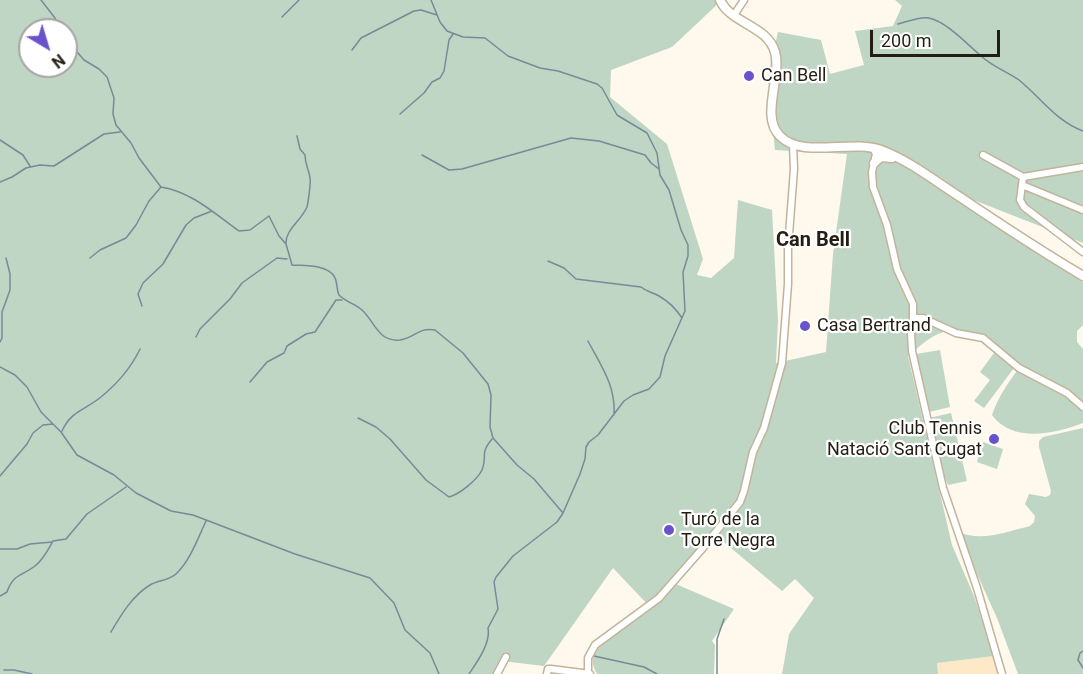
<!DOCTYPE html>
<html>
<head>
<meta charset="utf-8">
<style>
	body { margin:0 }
	#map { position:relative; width:1083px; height:674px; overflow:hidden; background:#fef8ed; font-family:Roboto,sans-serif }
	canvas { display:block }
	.north { position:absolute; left:18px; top:18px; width:60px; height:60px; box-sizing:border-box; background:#fff; border:2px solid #a7a5a1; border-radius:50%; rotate:142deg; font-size:16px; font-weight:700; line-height:24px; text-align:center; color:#231d14 }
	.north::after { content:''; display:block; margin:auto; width:21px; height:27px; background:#6a52cc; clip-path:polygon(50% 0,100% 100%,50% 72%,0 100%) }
	.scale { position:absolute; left:870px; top:30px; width:130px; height:27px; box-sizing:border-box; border:3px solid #231d14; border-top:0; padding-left:8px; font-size:18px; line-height:21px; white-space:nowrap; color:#231d14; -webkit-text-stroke:4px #fff; paint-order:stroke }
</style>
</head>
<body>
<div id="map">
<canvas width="1083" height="674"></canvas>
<div class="north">N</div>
<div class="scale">200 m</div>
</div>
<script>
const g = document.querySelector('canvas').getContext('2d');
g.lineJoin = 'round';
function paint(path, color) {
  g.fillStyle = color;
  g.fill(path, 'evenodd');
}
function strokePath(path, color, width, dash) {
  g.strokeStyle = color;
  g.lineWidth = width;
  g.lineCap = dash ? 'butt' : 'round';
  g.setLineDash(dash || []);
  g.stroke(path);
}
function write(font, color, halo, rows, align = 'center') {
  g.font = font + ' Roboto,sans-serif';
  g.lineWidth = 4.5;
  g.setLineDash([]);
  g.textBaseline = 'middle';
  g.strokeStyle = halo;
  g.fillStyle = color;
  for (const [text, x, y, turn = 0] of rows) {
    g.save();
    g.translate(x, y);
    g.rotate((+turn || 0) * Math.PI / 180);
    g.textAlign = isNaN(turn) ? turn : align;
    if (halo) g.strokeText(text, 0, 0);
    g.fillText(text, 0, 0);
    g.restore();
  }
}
paint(new Path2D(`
	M994,656L999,674H938L937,663Z`), '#fde8c7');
paint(new Path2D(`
	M0,0H722L672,47L611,70L610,97L667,144L703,259L697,275L711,278L734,258L738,200L772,210L778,320L776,363L826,352L833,254L847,154L775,150L768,77L778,32L821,40L830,74L864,65L855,31L893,26L902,6L895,0H1083V243L938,186L1083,282V325L1077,331V342L1083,349V423C1055,434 1012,443 992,415C998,397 1008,383 1019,368C996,349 966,318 934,336C925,341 916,349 908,356L952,545L974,596L994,656L937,663L938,674H782L789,634L814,598L795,579L782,591L712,532L671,579L678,585L734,609L712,641L715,645L714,674H597C594,668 591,662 594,656C599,639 637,617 651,608L613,568L544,666L502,661L494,674H0ZM30,30H66V66H30Z
	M940,350L950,407L929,412L916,354Z
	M994,353L1014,368L984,408L974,401L990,380L980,372Z
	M951,413L967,481L948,485L939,463L929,418Z
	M1083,428V674H1018L997,618L958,532C983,542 1005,532 1030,526L1034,522L1035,516L1025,504L1029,494L1046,497L1050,495L1051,491L1039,447V441L1043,437Z
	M983,442L1003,449L997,469L977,462Z`), '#bed6c3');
strokePath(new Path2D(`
	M41,0L55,18L60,30
	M431,0L440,22L447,31L463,37L485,38L508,56L540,68L558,71L597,84L602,88L617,115L647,133L657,153L660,175L669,190L681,230L688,245V256L683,272L685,311L665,356L660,377L649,389L633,395L624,401L598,435L589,442L586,447L585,459L580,474L563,513L557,522L513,556L496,577L494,582L498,609L488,628C491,643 477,662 469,674
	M282,17L299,0
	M898,24C906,22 921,16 929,18C947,22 967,44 981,56C993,67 1006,71 1019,80C1041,98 1056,121 1083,131
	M66,39L84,60L99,69L107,77L114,98L113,114L116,125L131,143L139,158L161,187C192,192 215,214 239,231L250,230L269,216L279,236L286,244L292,265C304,266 326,264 334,276C338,282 336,289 339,295C346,302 355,304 362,310C375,322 378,342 400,340C415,338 418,327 435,330L463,353L488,384L491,395L490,427L493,438L517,465L534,479L563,513
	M352,50L361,38L414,11L421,10L437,15
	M400,114L424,93L432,82L440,78L444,71L449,40L453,34
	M0,140L23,155L30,166
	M422,155L449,170L462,169L571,138L599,141L645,155L651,163L659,169
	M0,182L12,177L26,168L40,165L54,166L104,134L120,132
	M286,244C285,230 301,221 307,207C308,203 311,183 310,178C309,169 305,165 305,155L300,149L297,136
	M90,258L100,250L126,238L136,225L149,201L161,187
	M548,261L564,268L576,279L641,287C647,292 652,292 659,296C668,301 676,309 682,318
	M142,306L138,294L143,283L163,264L186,225L194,218L212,211
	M196,337L200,329L230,299L242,283L277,258L287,259
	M588,341C601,366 616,386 614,415
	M0,342L2,338V312L10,290V274L6,258
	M0,367L15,375L27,387L41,412L61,432L77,455L114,475L136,493L171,511L193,515L295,554L370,578L394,603L405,630L430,653L439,674
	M250,382L267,362L284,353L287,346L306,334L315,332L336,300H342
	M358,418L376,427L390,439L426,480L449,497C460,494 477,480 482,470C488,455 479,455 492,439
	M62,431C71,411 85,410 101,397C118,383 131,368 140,349
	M0,476L27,444L33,433L43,425L53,424
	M0,549H17L30,544L52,542
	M0,596L7,592C13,574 22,576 35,566C43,560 48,550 53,541L66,539L87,514L126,487
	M111,632C121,615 132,596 150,585C158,580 168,581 176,574C190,561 198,538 206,521
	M1083,651L1080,653L1078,660L1083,668
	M594,656L644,667L657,674
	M4,670H14L32,674
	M717,674V639L724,619`), '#758c98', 1.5);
const minor = new Path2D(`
	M734,15L744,0
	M873,148L876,154L872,172L873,187L887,225L897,269L913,304V318L911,333L912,351L943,488L977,588L1002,674
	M983,155L1023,177L1083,167
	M1023,177L1020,200L1024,207L1083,252
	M1022,185L1083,210
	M913,318H923L956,333L983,338L1019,368L1067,393L1083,407
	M588,673V658L595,645L659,598L702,549L740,502L744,491L753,452L764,428L782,363L788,284V248L794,169L793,144
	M497,674L506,657
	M547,674L548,669H551L590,674`);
const major = new Path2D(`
	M720,0C731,24 767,25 775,52C782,76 760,117 780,136C802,159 851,139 881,150C910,161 935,181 960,197C1000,224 1041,251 1083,276
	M874,163L881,157L892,158`);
strokePath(minor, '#c3b39a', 9);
strokePath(major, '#c3b39a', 11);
strokePath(minor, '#fff', 6);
strokePath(major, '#fff', 8);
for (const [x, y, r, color] of [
	[749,76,6,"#6a52cc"],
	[805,326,6,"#6a52cc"],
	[994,439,6,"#6a52cc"],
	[669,530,6,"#6a52cc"]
]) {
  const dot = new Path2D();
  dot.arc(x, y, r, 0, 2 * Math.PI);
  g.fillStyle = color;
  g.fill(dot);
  strokePath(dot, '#fff', 2);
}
write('18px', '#231d14', '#fff', [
	["Can Bell",761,76],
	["Casa Bertrand",817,326],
	["Club Tennis",982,429,"right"],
	["Natació Sant Cugat",982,450,"right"],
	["Turó de la",681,520],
	["Torre Negra",681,541]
], 'left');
write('bold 20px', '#231d14', '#fff', [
	["Can Bell",813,241]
]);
</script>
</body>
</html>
